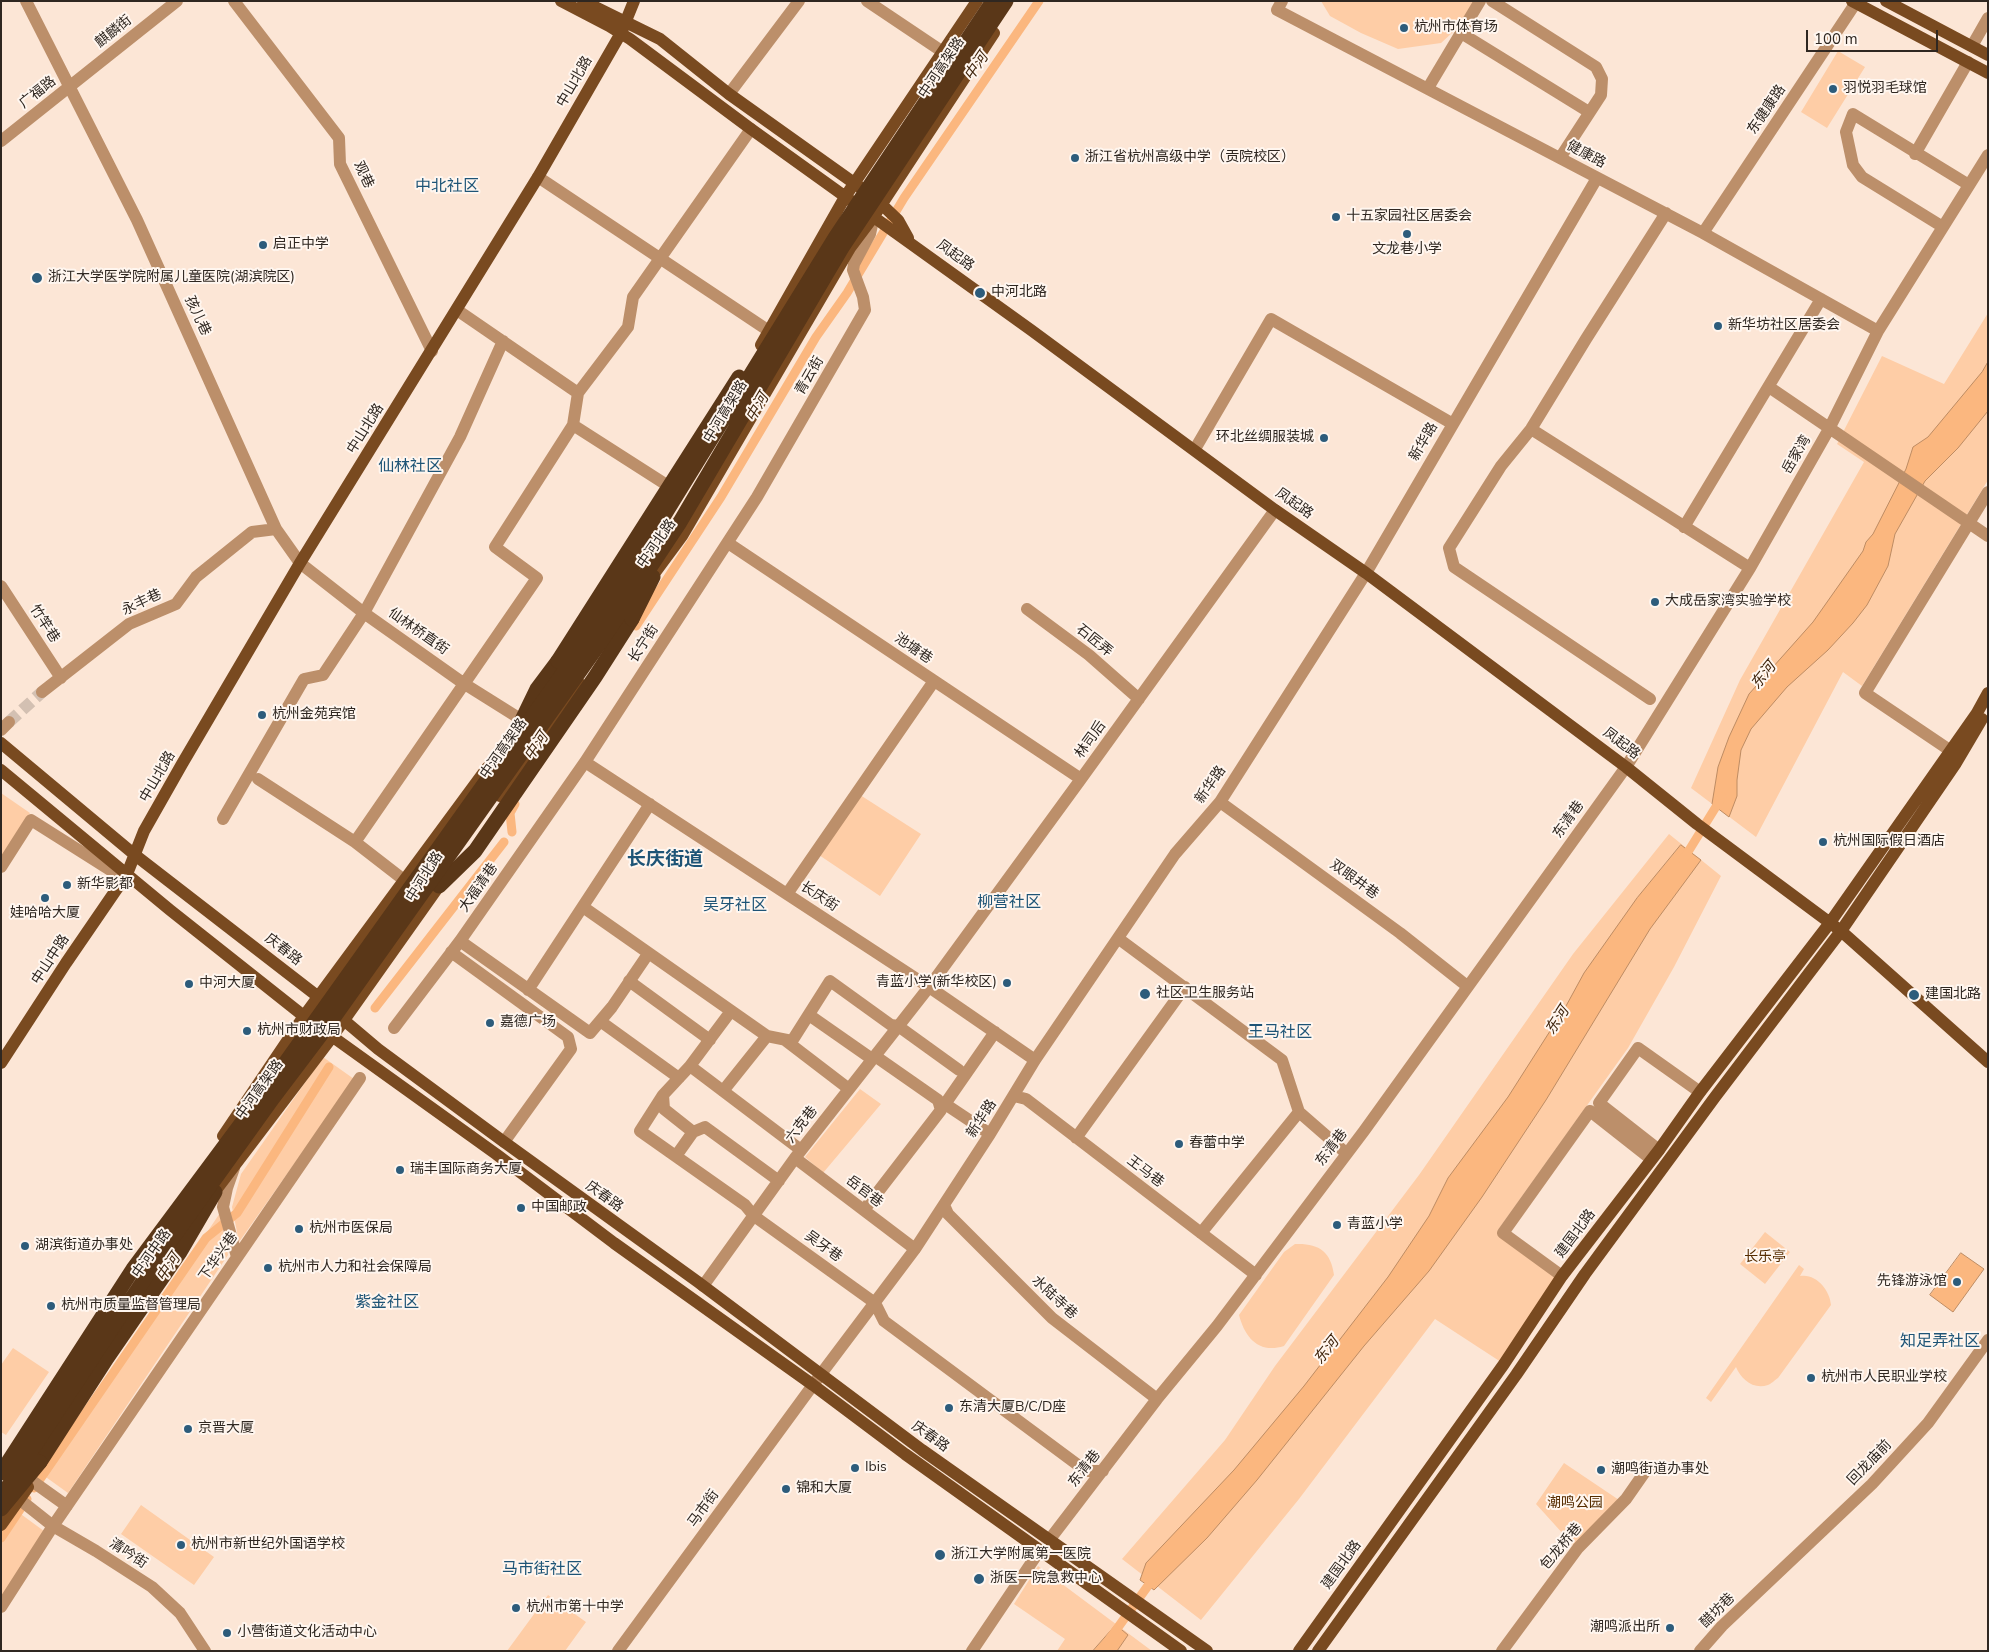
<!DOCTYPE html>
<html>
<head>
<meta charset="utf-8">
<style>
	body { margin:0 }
	#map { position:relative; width:1989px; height:1652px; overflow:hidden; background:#fce6d6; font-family:"Nunito Sans",sans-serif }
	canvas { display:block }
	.frame { position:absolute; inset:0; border:2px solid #2f2721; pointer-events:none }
	.scale { position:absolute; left:1806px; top:30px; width:132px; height:22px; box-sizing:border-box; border:2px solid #2f2721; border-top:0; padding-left:6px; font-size:15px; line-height:18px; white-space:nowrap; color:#2f2721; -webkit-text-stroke:4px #fff6ef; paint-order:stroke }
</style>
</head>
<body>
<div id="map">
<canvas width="1989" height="1652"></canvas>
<div class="frame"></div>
<div class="scale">100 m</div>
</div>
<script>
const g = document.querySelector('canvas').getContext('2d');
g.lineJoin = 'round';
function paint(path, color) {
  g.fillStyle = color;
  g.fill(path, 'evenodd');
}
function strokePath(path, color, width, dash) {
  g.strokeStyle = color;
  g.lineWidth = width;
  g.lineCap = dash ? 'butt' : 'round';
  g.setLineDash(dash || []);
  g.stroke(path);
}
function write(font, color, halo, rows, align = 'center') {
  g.font = font + ' "Nunito Sans","Noto Sans SC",sans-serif';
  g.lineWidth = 4;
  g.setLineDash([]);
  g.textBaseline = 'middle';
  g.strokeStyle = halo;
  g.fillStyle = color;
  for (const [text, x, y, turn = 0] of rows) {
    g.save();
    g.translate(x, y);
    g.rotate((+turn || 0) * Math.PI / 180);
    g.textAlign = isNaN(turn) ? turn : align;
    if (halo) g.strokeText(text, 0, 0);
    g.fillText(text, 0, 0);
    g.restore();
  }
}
paint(new Path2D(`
	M1321,1H1476L1464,22L1441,43L1398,49L1361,33L1330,16Z
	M1838,51L1865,67L1827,128L1801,112Z
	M1988,313V480L1862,686L1843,672L1756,837L1691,788L1740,680L1864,462L1837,444L1882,356L1944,384Z
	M1,793L30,813L1,859Z
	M857,793L921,834L880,896L816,853Z
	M1669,834L1721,876L1674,967L1628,1048L1498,1230L1562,1276L1504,1364L1435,1319L1299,1499L1201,1620L1122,1559L1225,1440L1275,1366L1419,1175L1573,954Z
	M323,1057L354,1079L239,1242L232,1207L241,1174Z
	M860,1089L881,1104L823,1173L805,1157Z
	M220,1213L228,1255L68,1493L43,1475Z
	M1765,1232L1790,1252L1765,1284L1740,1264Z
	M1295,1244C1318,1243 1331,1251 1334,1275L1284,1346C1259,1354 1245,1338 1239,1315L1284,1252Z
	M1799,1265L1804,1269L1800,1276C1816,1273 1830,1290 1831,1305L1778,1378C1775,1380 1771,1384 1768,1385C1753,1390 1741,1379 1736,1367L1711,1402L1706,1398Z
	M13,1348L49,1372L6,1435L1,1432V1365Z
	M1564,1463L1619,1500L1574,1546L1536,1504Z
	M141,1505L214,1557L194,1585L121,1534Z
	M18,1512L48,1534L1,1606V1538Z
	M1038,1566L1152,1651H1057L1065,1639L1014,1604Z
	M548,1595L586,1622L565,1651H507Z`), '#fecda6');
const water = new Path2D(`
	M1988,362V411L1958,448L1925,481L1895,534L1888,566L1867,605L1853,623L1828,650L1787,687L1751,729L1741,750L1737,780V796L1729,817L1712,804L1718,767L1729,737L1749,694L1813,622L1863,551L1866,542L1873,534L1906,469L1913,447L1928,437L1982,372Z
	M1681,845L1701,860L1650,929L1546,1100L1482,1197L1429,1271L1364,1346L1257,1480L1207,1538L1154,1590L1140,1580L1146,1563L1234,1470L1304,1386L1388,1277L1429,1216L1448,1178L1508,1097L1566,1006L1584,973L1637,898Z
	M1961,1253L1984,1269L1953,1312L1930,1295Z
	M1116,1625L1128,1635L1117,1651H1093Z`);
paint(water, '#fbb77f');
strokePath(water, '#be8c63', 1);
strokePath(new Path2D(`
	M636,626L721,497L816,337L847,293L904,198L1039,1
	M512,832L510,813L515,804
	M1683,860L1722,797
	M375,1008L504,842
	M34,1488L206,1238L237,1213L329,1067
	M1,1538L27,1499
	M1101,1651L1155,1576`), '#fbb77f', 9);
strokePath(new Path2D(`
	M9,722L42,692`), '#d3c0b2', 12, [12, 6]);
strokePath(new Path2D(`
	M26,1L137,220L276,529L300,563L364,613L463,683L522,720
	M234,1L339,138L340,164L432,351
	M867,1L943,52
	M1282,1L1277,10L1703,233L1878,331
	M1492,1L1596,67L1602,79L1601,95L1560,158
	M1461,33L1589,112
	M1972,46L1988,18
	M1428,88L1480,1
	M729,94L799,1
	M1,141L177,1
	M1915,154L1968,62
	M538,177L769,331
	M1943,227L1862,177L1853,165L1846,132L1853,114L1969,185
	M1703,233L1857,1
	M457,310L578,393
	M1769,387L1988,536
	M573,425L578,393L628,327L633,297L751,129
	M1531,429L1750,568
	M1195,449L1271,319L1453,424
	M1684,527L1821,299
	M728,543L1081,779
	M1,586L61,678
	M1027,609L1089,655L1139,699
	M42,692L129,624L176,604L196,577L252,532L276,529
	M1650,699L1454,567L1449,548L1501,466L1531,429L1586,339L1666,213
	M1,730L9,722
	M1951,751L1865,693L1988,492
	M585,762L929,987L1035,1060
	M258,779L355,842L404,880
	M1220,802L1400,933L1467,986
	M223,819L304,679L323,675L364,613L460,437L503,341
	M355,842L537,578L495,547L573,425L673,489
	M1,867L31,820L118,875L127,874
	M787,894L934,681
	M583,907L767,1036
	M1119,939L1282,1060L1299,1112L1346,1153
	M460,941L590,1033L612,1007L648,954
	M451,952L568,1037L571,1049L504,1142
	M629,981L710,1040
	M528,990L650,804
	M809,1015L872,1059
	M600,1021L679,1078
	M394,1028L460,941L585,762L757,497L865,310L863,297L853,270L854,264L870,234L874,216
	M785,1040L849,1089
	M690,1066L801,1150
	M723,1091L767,1036L792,1041L830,981L891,1025L898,1026L959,1070
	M663,1095L640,1131L745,1205L754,1216L875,1303L884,1321L1086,1471H1103
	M1014,1096L1026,1099L1256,1275
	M693,1132L664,1109L663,1095L690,1066L731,1011
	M990,1134L945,1104L995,1032
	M1076,1138L1185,987
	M1659,1150L1599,1103L1638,1048L1700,1092
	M676,1156L693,1132L705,1127L779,1181
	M795,1158L915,1249
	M234,1168L227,1188L223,1207L237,1257
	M944,1205L948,1214L1052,1318L1157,1399
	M864,1210L941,1110L938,1100L875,1056
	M1201,1233L1299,1112
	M1562,1276L1503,1233L1590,1111L1651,1159
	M703,1286L795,1158L929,987L1081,779L1275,510
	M32,1481L67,1506
	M19,1499L53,1526L96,1551L152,1587L180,1613L205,1651
	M1050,1539L1157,1399L1217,1326L1364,1131L1626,767L1750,568L1829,429L1878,331L1988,155
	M1,1607L53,1526L360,1078
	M618,1651L821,1374L915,1249L990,1134L1035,1060L1175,854L1220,802L1366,573L1597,178
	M972,1651L1040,1550
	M1502,1651L1578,1548L1626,1499L1649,1466
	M1700,1651L1722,1626L1872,1484L1928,1423L1988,1340`), '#bc8f6a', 12);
strokePath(new Path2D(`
	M561,1L609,26L630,39L751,129L1031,330L1275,510L1366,573L1626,767L1697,824L1841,931L1988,1062
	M583,1L660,39L729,94L861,188
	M1852,1L1988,73
	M1886,1L1988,55
	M877,200L898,220L908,238
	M761,345L845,197L977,1
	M648,582L682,536L850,248L874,216L994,33
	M1,743L135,855L325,1002
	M1,770L170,910L310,1021
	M500,796L545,735L580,684
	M339,1016L378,1049L500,1139L698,1282L922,1450L1207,1651
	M326,1032L496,1154L614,1243L813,1385L905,1454L1181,1651
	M1,1063L66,963L127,874L144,831L182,764L300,563L538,177L621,33L634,1
	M223,1136L304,1016L487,768
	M209,1199L332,1037L439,886L443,878
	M1,1525L28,1487
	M1299,1651L1504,1364L1562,1276L1659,1150L1700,1092L1829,924L1977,713L1988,693
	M1318,1651L1516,1375L1585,1274L1715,1097L1841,931L1956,763L1982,719`), '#794a20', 12);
strokePath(new Path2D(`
	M522,720L537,689L558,661
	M439,886L475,851L595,677L632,619
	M40,1462L107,1358L180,1252L215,1192`), '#5a3718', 15);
strokePath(new Path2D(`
	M632,619L653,577
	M558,661L739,377
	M1,1473L133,1269L261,1097L589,637L835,238L993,1
	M1,1497L159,1257L273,1098L332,1020L600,643L680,522L843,246L1006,1
	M1,1509L40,1462`), '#5a3718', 15);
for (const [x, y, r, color] of [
	[1404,28,5,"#2d5c7b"],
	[1833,89,5,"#2d5c7b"],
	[1075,158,5,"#2d5c7b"],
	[1336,217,5,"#2d5c7b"],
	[1407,234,5,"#2d5c7b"],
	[263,245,5,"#2d5c7b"],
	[37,278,6,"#2d5c7b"],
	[980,293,6,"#2d5c7b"],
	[1718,326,5,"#2d5c7b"],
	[1324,438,5,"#2d5c7b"],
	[1655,602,5,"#2d5c7b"],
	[262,715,5,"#2d5c7b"],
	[1823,842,5,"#2d5c7b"],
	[67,885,5,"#2d5c7b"],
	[45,898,5,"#2d5c7b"],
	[1007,983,5,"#2d5c7b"],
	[189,984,5,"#2d5c7b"],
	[1145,994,6,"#2d5c7b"],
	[1914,995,6,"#2d5c7b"],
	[490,1023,5,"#2d5c7b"],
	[247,1031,5,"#2d5c7b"],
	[1179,1144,5,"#2d5c7b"],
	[400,1170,5,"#2d5c7b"],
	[521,1208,5,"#2d5c7b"],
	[1337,1225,5,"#2d5c7b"],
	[299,1229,5,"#2d5c7b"],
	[25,1246,5,"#2d5c7b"],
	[268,1268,5,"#2d5c7b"],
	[1957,1282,5,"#2d5c7b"],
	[51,1306,5,"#2d5c7b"],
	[1811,1378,5,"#2d5c7b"],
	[949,1408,5,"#2d5c7b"],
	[188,1429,5,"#2d5c7b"],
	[855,1468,5,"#2d5c7b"],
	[1601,1470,5,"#2d5c7b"],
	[786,1489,5,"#2d5c7b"],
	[181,1545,5,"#2d5c7b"],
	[940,1555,6,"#2d5c7b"],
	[979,1579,6,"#2d5c7b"],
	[516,1608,5,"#2d5c7b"],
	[1670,1628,5,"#2d5c7b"],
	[227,1633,5,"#2d5c7b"]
]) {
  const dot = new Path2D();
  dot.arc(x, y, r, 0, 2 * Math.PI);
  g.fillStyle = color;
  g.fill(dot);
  strokePath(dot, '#fff6ef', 2);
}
write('14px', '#2f2721', '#fff6ef', [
	["杭州市体育场",1414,28],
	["羽悦羽毛球馆",1843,89],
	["浙江省杭州高级中学（贡院校区）",1085,158],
	["十五家园社区居委会",1346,217],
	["启正中学",273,245],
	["文龙巷小学",1407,250,"center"],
	["浙江大学医学院附属儿童医院(湖滨院区)",48,278],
	["中河北路",991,293],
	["新华坊社区居委会",1728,326],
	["环北丝绸服装城",1314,438,"right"],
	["大成岳家湾实验学校",1665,602],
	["杭州金苑宾馆",272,715],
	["杭州国际假日酒店",1833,842],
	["新华影都",77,885],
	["娃哈哈大厦",45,914,"center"],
	["青蓝小学(新华校区)",997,983,"right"],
	["中河大厦",199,984],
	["社区卫生服务站",1156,994],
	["建国北路",1925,995],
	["嘉德广场",500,1023],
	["杭州市财政局",257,1031],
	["春蕾中学",1189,1144],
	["瑞丰国际商务大厦",410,1170],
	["中国邮政",531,1208],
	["青蓝小学",1347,1225],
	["杭州市医保局",309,1229],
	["湖滨街道办事处",35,1246],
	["杭州市人力和社会保障局",278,1268],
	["先锋游泳馆",1947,1282,"right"],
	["杭州市质量监督管理局",61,1306],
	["杭州市人民职业学校",1821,1378],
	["东清大厦B/C/D座",959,1408],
	["京晋大厦",198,1429],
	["Ibis",865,1468],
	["潮鸣街道办事处",1611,1470],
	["锦和大厦",796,1489],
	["杭州市新世纪外国语学校",191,1545],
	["浙江大学附属第一医院",951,1555],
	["浙医一院急救中心",990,1579],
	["杭州市第十中学",526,1608],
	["潮鸣派出所",1660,1628,"right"],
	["小营街道文化活动中心",237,1633]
], 'left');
write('14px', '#2f2721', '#fff6ef', [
	["麒麟街",114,32,-39],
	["中河高架路",942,68,-56],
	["中山北路",575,82,-60],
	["广福路",38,93,-38],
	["东健康路",1767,110,-56],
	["健康路",1586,155,28],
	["观巷",363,175,65],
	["凤起路",955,256,36],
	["孩儿巷",197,316,65],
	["青云街",810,376,-60],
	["中河高架路",726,412,-59],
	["中山北路",366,429,-58],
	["新华路",1424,442,-60],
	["岳家湾",1797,455,-60],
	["凤起路",1294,504,35],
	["中河北路",657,544,-55],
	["永丰巷",142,603,-25],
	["竹竿巷",44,624,57],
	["仙林桥直街",418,632,35],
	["石匠弄",1094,641,39],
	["长宁街",644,644,-57],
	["池塘巷",913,649,34],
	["林司后",1091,740,-54],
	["凤起路",1621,744,37],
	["中河高架路",504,749,-55],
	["中山北路",158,777,-60],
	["新华路",1211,785,-55],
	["东清巷",1569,820,-54],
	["中河北路",425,877,-58],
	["双眼井巷",1354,880,36],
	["大福清巷",479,888,-55],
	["长庆街",819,897,33],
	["庆春路",283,950,38],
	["中山中路",51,960,-57],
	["中河高架路",260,1090,-54],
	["新华路",982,1119,-57],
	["六克巷",802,1125,-52],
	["东清巷",1332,1148,-53],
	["王马巷",1145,1172,37],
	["岳官巷",864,1192,37],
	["庆春路",604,1197,36],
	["建国北路",1576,1234,-53],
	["吴牙巷",823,1247,36],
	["中河中路",152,1254,-55],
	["下华兴巷",219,1257,-55],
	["水陆寺巷",1054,1298,43],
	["庆春路",930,1437,36],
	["回龙庙前",1870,1463,-46],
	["东清巷",1085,1469,-52],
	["马市街",704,1509,-54],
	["包龙桥巷",1562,1547,-50],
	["清吟街",128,1554,33],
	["建国北路",1342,1565,-54],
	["醋坊巷",1718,1611,-45]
]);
write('14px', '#572d00', '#fff6ef', [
	["长乐亭",1765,1258],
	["潮鸣公园",1575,1504]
]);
write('italic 15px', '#40250d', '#fff6ef', [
	["中河",977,67,-56],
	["中河",758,408,-59],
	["东河",1764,676,-51],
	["中河",537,747,-56],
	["东河",1558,1021,-57],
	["中河",169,1268,-56],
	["东河",1327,1351,-51]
]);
write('16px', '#1e5476', '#fff6ef', [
	["中北社区",447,187],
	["仙林社区",410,467],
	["柳营社区",1009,903],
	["吴牙社区",735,906],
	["王马社区",1280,1033],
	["紫金社区",387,1303],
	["知足弄社区",1940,1342],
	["马市街社区",542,1570]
]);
write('bold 19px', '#1e5476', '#fff6ef', [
	["长庆街道",665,860]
]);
</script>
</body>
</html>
